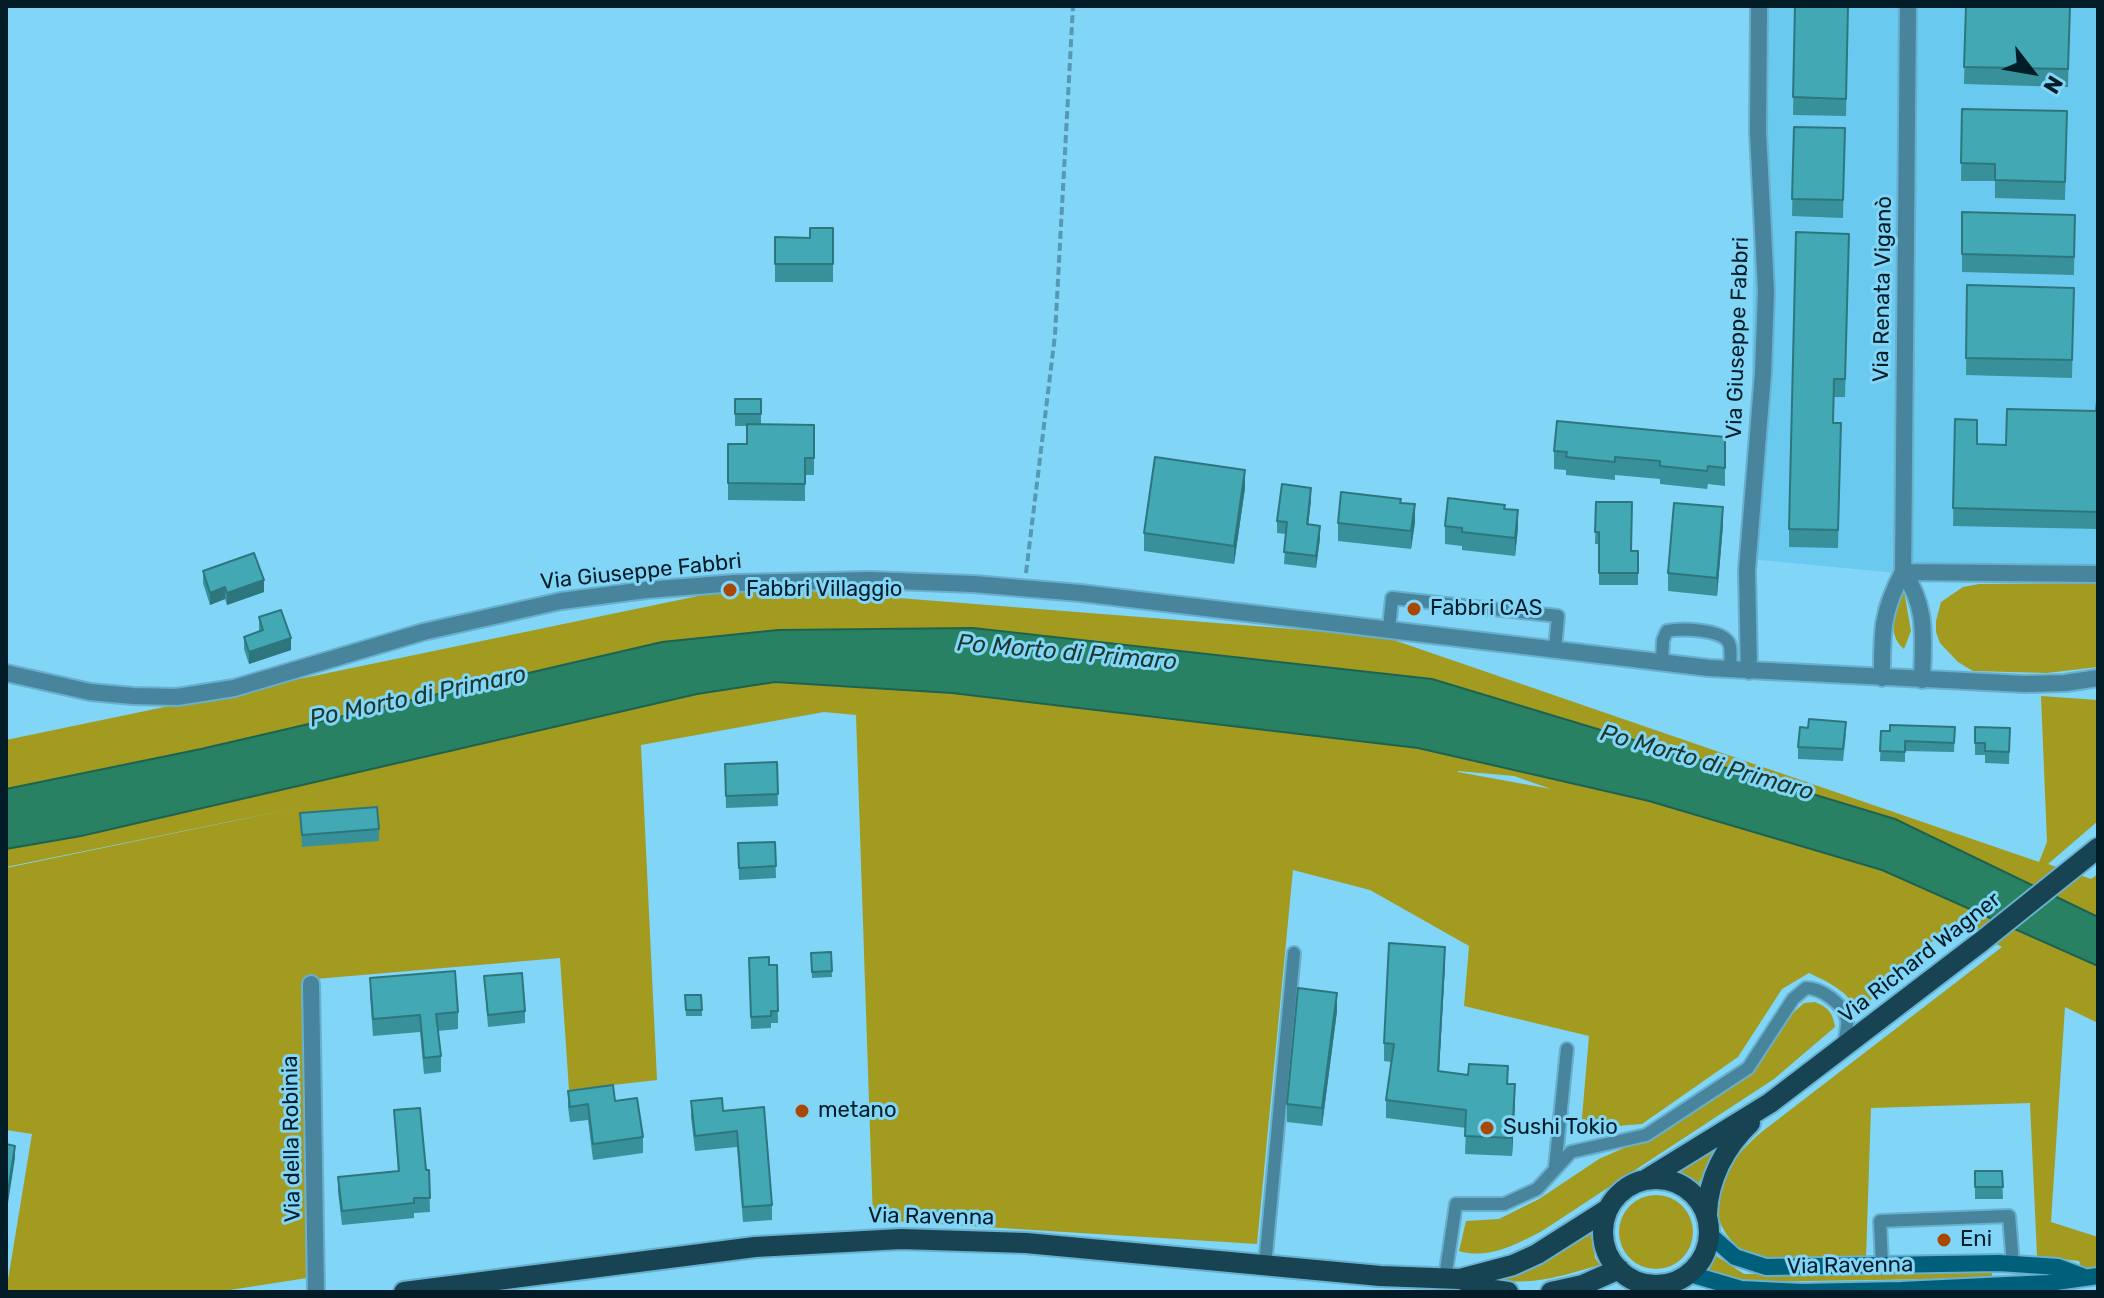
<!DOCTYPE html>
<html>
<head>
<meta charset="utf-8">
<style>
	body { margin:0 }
	#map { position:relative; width:2104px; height:1298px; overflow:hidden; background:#81d5f7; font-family:Rubik,sans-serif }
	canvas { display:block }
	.frame { position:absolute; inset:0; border:8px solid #021d27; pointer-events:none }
	.north { position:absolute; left:1992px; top:32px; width:80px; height:80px; -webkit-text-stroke:6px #81d5f7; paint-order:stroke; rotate:121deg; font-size:22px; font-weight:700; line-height:32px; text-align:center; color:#021d27 }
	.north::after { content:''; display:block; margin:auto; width:28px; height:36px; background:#021d27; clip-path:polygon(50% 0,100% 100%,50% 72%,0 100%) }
</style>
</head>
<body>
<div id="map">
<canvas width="2104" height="1298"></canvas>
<div class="frame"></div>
<div class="north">N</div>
</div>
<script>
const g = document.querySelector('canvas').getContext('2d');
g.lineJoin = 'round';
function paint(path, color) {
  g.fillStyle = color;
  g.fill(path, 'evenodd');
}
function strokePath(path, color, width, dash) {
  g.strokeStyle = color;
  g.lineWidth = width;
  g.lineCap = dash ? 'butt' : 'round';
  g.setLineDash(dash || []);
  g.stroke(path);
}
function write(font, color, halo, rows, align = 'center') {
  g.font = font + ' Rubik,sans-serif';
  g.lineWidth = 6;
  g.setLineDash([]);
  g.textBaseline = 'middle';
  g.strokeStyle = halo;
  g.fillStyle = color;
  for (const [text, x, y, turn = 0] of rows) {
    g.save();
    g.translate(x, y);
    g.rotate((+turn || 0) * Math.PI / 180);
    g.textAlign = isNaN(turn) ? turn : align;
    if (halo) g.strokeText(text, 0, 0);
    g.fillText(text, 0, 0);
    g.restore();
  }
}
paint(new Path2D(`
	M1756,6H2098V580H1971L1750,559Z`), '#6ac9ef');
paint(new Path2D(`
	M2098,583V667L2047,673L1973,671L1958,662L1940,643L1936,632V621L1941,602L1963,587L1979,584Z
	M746,586L1382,636L2039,862L2047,842L2041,696L2098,700V821L2048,864L2091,879L2098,874V1023L2065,1007L2051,1222L2098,1237V1272L2083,1273L2079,1261L2037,1256L2030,1103L1871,1108L1866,1258C1836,1259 1803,1264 1773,1262C1736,1258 1704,1219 1721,1182C1730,1162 1743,1149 1759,1134L2002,947L1965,927L1952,923L1858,1012C1848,991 1830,983 1809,973L1782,989L1738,1057L1642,1124L1581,1129L1589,1036L1464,1006L1469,946L1370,890L1293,870L1257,1244L873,1220L856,715L824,712L641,745L657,1080L569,1090L560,958L304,980L307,1278L217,1292H6L32,1134L6,1130V868L306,806L6,867V740ZM1458,771L1514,776L1551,789L1458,772Z
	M1904,591L1911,631L1904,649C1885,633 1896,610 1904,591Z
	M1815,1002C1828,1007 1833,1013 1835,1027L1774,1079L1542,1231C1517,1244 1488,1260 1459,1251L1466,1221L1499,1219L1539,1199L1599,1159L1628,1146L1649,1141L1753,1073L1793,1013L1804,1003Z
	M1729,1134L1712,1156L1698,1185L1685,1177L1673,1173Z
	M1619 1232a37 37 0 1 1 74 0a37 37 0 1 1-74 0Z
	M1591,1234L1595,1258L1600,1265C1555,1278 1534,1285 1486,1280C1532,1274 1552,1257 1591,1234Z
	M1715,1255L1744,1274L1992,1272V1278L1748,1282L1707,1271Z`), '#a29b20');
const water = new Path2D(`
	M973,628L1432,679L1895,819L2098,917V966L1882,870L1649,801L1418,748L952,693L775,682L697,694L81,836L6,849V789L201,749L662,642L778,630Z`);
paint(water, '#288162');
strokePath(water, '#1d6350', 2);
const lane = new Path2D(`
	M1389,629L1392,598L1558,616L1555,649
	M1662,663L1663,640L1667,631C1680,628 1722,629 1729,643C1732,650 1730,662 1730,669
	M1555,1168L1567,1049
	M1265,1265L1294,953
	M1882,1266L1880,1221L2009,1216L2013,1264
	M1445,1278L1456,1204H1504L1537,1189L1571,1152L1646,1135L1748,1068L1793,999L1806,988C1821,988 1844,1004 1847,1020C1848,1029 1844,1040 1843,1048`);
const street = new Path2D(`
	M1903,572L2098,574
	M1903,572C1928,607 1923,638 1922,680
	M1749,671L1747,570L1763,373L1766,291L1758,132L1759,6
	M6,673L90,692L133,696L177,697L234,688L423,632L561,601L646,590L735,583L870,580L973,584L1080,593L1709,668L2025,684L2065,683L2098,678
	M1882,678C1882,633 1881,613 1903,572L1908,6
	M311,984L316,1292
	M1636,1281L1638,1292
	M1669,1292L1671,1283`);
const secondary = new Path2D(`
	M1709,1234L1735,1257L1766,1267L1999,1263L2058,1267L2082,1276
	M1690,1274L1741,1289L1802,1292L1901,1290L2049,1283L2098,1276`);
const primary = new Path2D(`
	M1603 1232a53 53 0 1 1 106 0a53 53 0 1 1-106 0Z
	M1645,1180L1770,1103L1982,941L2098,848
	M1707,1214C1708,1179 1725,1147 1750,1123
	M1460,1279L1494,1290L1508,1292
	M404,1292L755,1247L901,1239L1026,1243L1380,1276L1460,1279L1513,1265L1537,1254L1608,1209
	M1551,1292L1583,1285L1619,1269`);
strokePath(lane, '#68b0cd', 16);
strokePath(street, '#68b0cd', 20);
strokePath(secondary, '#68b0cd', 20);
strokePath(primary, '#68b0cd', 24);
strokePath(new Path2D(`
	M1026,573L1055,335L1073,6`), '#5798b2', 4, [8, 4]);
strokePath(lane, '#48849c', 12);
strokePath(street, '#48849c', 16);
strokePath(secondary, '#00607b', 16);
strokePath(primary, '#174353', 20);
paint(new Path2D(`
	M1795,6H1848L1846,116L1793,115Z
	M1966,6H2070L2068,87L1964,84Z
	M1962,109L2067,111L2065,200L1995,198V181H1961Z
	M1794,127L1845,128L1843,218L1792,216Z
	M1962,212L2075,215L2074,275L1962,272Z
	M833,228V282H775V237L810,238Z
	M1849,234L1845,397H1834L1833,423H1841L1838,548L1789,547V529Z
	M1967,285L2074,288L2072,378L1966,375Z
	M735,399H761V424L814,425V475H805V501L728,500V444H747V426H735Z
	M2098,402V529L1953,526L1955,419L1977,444L2006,445L2096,411Z
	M1725,437V486L1708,484L1707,489L1660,484V479L1615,475V480L1566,475V470L1554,469V451Z
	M1245,488L1234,564L1144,551V533Z
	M1311,500L1308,524L1320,538L1316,568L1284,564L1286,534L1277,533V521Z
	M1596,502L1632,551H1638V585H1599V544H1595Z
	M1401,503L1415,522L1411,549L1338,541V523Z
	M1505,509L1518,528L1515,556L1462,550V546L1445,544V526Z
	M1723,525L1717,596L1668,591V573Z
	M203,571L264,592L227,605L225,599L210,605L203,583Z
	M259,617L291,650L249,664L244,649V637L259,631Z
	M1955,727L1954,752L1905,751V762L1880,761L1881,731Z
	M1975,727L2010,728L2009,764L1985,763V755H1975Z
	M1846,734L1843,761L1798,759V747Z
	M777,762L778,806L726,808L725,764Z
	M300,813L379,829V841L302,847Z
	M775,842L776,878L739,880L738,843Z
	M831,952L832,977L812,978L811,953Z
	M749,958L769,965H777L778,1023H771V1028L751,1029Z
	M1445,965L1439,1071L1508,1084L1515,1102L1512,1156L1465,1154L1466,1128L1386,1118V1100L1391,1062L1384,1061V1043Z
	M484,976L525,1011V1023L488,1027Z
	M370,978L458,1012V1029L438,1031L441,1056V1072L424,1074L420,1032L373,1036L370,995Z
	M685,995H701L702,1016H686Z
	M1337,1011L1322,1126L1287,1122V1104Z
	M568,1091L615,1101L643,1137V1153L593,1160L588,1120L570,1122L568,1107Z
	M691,1101L723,1111L764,1107L772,1205V1220L743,1222L737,1147L695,1151L691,1117Z
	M394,1110L426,1170H429L430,1212L414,1213V1218L342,1225L338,1192V1177L398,1171Z
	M1975,1171H2002L2003,1199H1975Z`), '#38909b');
paint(new Path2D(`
	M1245,470V488L1234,564V546Z
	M1311,488V500L1307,536V524Z
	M1415,504V522L1411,549V531Z
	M1723,507V525L1717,596V578Z
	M1518,510V528L1515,556V538Z
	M1320,526V538L1316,568V556Z
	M264,580V592L227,605V593Z
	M225,587V599L210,605V593Z
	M291,638V650L249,664V652Z
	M1445,947V965L1438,1089V1071Z
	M1337,993V1011L1322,1126V1108Z
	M1515,1084V1102L1512,1156V1138Z
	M15,1146V1158L6,1216V1204Z`), '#2e767e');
const building = new Path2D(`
	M1795,6H1848L1846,99L1793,97Z
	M1966,6H2070L2068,69L1964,67Z
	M1962,109L2067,111L2065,182L1995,180V164L1961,163Z
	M1794,127L1845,128L1843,200L1792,199Z
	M1962,212L2075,215L2074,257L1962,254Z
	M810,228H833V264H775V237L810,238Z
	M1796,232L1849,234L1845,379H1834L1833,423H1841L1838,530L1789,529Z
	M1967,285L2074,288L2072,360L1966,358Z
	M735,399H761V414H735Z
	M2097,402H2098V512L1953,508L1955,419L1977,420V444L2006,445L2007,409L2096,411Z
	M1557,421L1725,437V468L1708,466L1707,471L1660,466V461L1615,457V462L1566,457L1567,452L1554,451Z
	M747,424L814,425V458H805V484L728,483V444H747Z
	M1155,457L1245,470L1234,546L1144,533Z
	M1282,484L1311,488L1307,524L1320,526L1316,556L1284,552L1287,522L1277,521Z
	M1341,492L1401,499L1400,503L1415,504L1411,531L1338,523Z
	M1448,498L1505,505L1504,509L1518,510L1515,538L1462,532V528L1445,526Z
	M1596,502H1632L1631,551H1638V573H1599V532H1595Z
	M1674,503L1723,507L1717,578L1668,573Z
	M254,553L264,580L227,593L225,587L210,593L203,571Z
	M281,610L291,638L249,652L244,637L263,630L259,617Z
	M1809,719L1846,722L1843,749L1798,747L1800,727L1808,728Z
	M1890,725L1955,727L1954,743L1905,741V752L1880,751L1881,731H1890Z
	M1975,727L2010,728L2009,752L1985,751V743H1975Z
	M777,762L778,794L726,796L725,764Z
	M377,807L379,829L302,835L300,813Z
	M775,842L776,866L739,868L738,843Z
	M1389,943L1445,947L1438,1071L1468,1075L1469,1064L1508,1066L1507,1084H1515L1512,1138L1465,1136L1466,1110L1386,1100L1394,1044L1384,1043Z
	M831,952L832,971L812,972L811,953Z
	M769,957V965H777L778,1011H771V1016L751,1017L749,958Z
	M455,971L458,1012L436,1014L441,1056L424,1058L420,1015L373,1019L370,978Z
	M522,973L525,1011L488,1015L484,976Z
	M1298,988L1337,993L1322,1108L1287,1104Z
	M685,995H701L702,1010H686Z
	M613,1085L615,1101L637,1098L643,1137L593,1144L588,1104L570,1107L568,1091Z
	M722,1098L723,1111L764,1107L772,1205L743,1207L737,1131L695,1136L691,1101Z
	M420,1108L426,1170H429L430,1198H414V1203L342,1211L338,1177L399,1171L394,1110Z
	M6,1144L15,1146L6,1204Z
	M1975,1171H2002L2003,1187H1975Z`);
paint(building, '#41a8b4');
strokePath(building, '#2e767e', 2);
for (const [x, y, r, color] of [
	[730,590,8,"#a94805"],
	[1414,609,8,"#a94805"],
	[802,1111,8,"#a94805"],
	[1487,1128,8,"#a94805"],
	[1944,1240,8,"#a94805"]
]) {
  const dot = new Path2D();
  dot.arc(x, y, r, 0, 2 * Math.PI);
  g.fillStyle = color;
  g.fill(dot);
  strokePath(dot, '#81d5f7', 3);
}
write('22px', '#021d27', '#81d5f7', [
	["Via Renata Viganò",1883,289,-89],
	["Via Giuseppe Fabbri",1738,338,-88],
	["Via Giuseppe Fabbri",641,572,-6],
	["Via Richard Wagner",1920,958,-38],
	["Via della Robinia",292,1139,-91],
	["Via Ravenna",931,1217,1],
	["Via Ravenna",1850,1266,-1]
]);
write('22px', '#021d27', '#81d5f7', [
	["Fabbri Villaggio",746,590],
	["Fabbri CAS",1430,609],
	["metano",818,1111],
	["Sushi Tokio",1503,1128],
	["Eni",1960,1240]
], 'left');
write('italic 24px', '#1c372c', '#81d5f7', [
	["Po Morto di Primaro",1067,653,5],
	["Po Morto di Primaro",418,697,-12],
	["Po Morto di Primaro",1707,763,16]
]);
</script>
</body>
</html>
